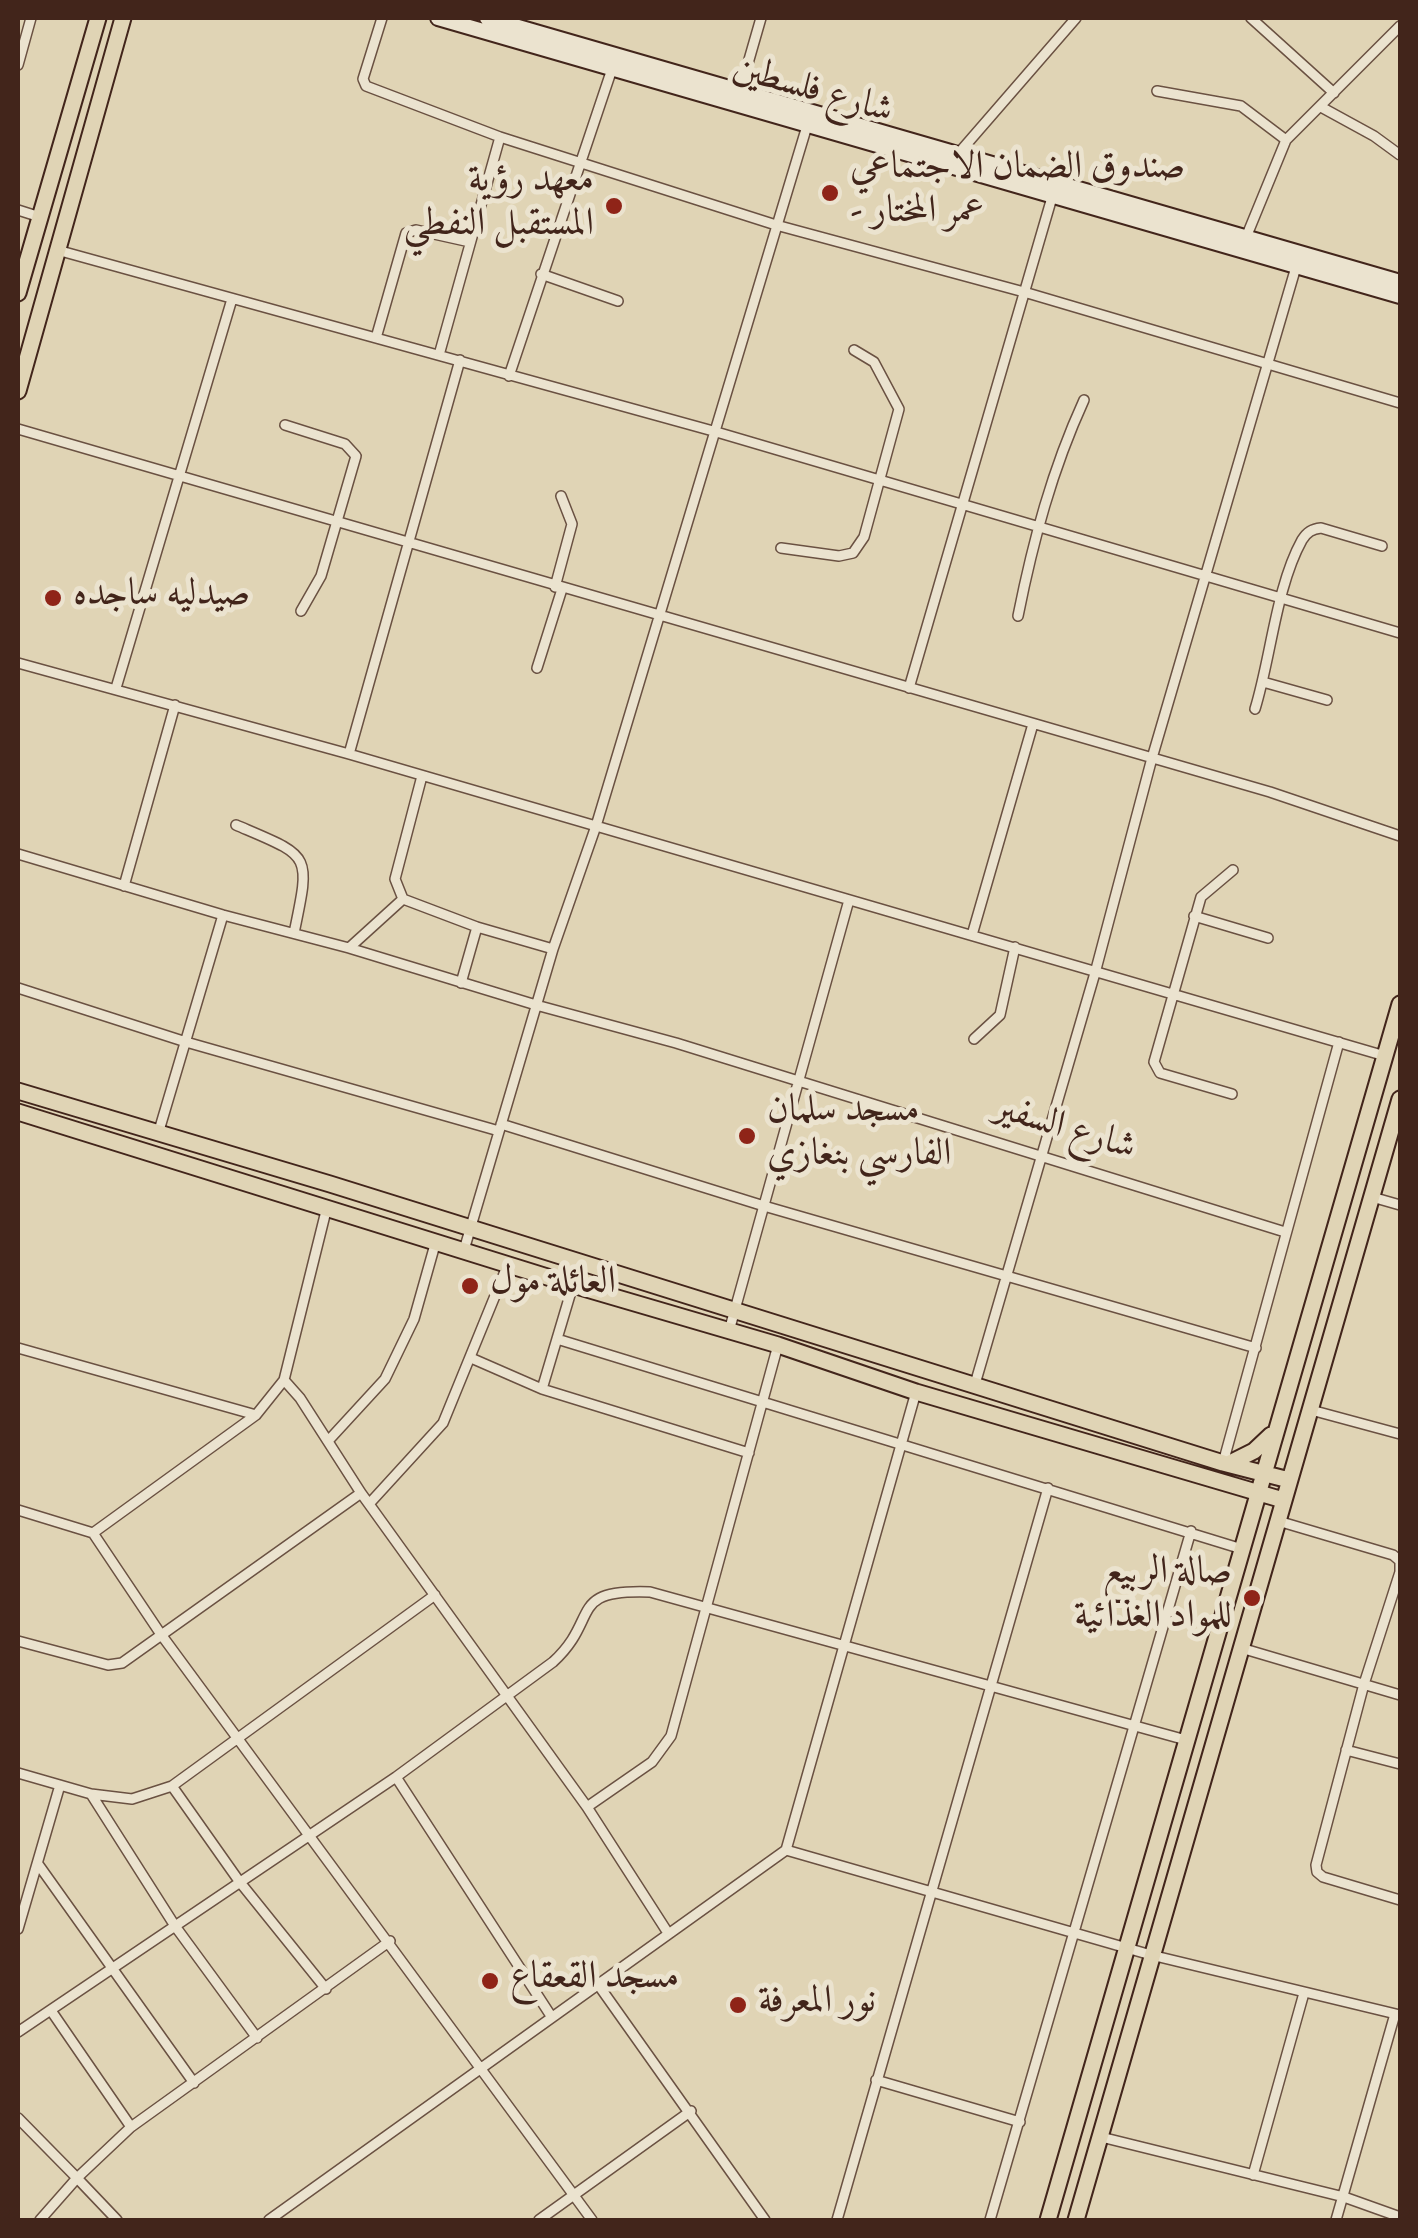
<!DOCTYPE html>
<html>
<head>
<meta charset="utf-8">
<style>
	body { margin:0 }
	#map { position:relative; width:1418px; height:2238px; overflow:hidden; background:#e0d4b5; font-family:"Sorts Mill Goudy",serif }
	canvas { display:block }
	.frame { position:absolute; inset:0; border:20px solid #42251b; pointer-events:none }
</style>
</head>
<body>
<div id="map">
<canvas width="1418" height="2238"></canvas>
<div class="frame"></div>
</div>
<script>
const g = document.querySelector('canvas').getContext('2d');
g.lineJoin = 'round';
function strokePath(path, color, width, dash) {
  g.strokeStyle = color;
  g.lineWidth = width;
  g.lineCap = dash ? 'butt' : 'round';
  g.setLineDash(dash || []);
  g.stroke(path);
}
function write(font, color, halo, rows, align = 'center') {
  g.font = font + ' "Sorts Mill Goudy",Amiri,serif';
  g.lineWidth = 10;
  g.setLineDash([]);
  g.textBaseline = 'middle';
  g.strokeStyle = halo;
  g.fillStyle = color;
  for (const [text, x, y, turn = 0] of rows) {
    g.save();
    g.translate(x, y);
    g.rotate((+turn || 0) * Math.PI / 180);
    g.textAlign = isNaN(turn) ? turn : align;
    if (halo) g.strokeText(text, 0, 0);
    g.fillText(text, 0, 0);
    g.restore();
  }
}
const street = new Path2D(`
	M382,18L363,79L366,86L500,137L776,225L1024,292L1400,403
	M1251,18L1334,93
	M18,65L31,18
	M740,91L761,18
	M1157,91L1241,106L1286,140
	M1321,107L1374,136L1400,155
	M958,154L1076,18
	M18,210L40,217
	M1247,235L1286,140L1400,26
	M57,250L713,431L1400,633
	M541,274L618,301
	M376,338L406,233L416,230L470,242
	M439,355L500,137
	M509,376L612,69
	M285,425L345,444L356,456L321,576L301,611
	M18,429L1270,792L1400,836
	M781,548L839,556L853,553L864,537L899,409L874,362L854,350
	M555,587L572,524L561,496
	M1018,616C1033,541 1052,470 1084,400
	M18,663L349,754L1385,1056
	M537,668L562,589
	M1263,682L1327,700
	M116,688L232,299
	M909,688L1053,194
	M1255,709C1271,657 1276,587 1302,540C1307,532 1312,529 1321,528L1382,546
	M349,754L460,360
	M422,776L395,879L403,899L477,927L553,949
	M236,825C311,857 311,852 294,933
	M18,854L223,915L349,948L536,1005L676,1043L1285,1232
	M124,886L175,705
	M1194,916L1268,938
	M972,935L1033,724
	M349,948L403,899
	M461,983L477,927
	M18,988L186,1042L499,1131
	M974,1039L1000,1015L1015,947
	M1232,1094L1160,1073L1154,1062L1201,897L1233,870
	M501,1124L764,1206L1256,1348
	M158,1134L223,915
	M1372,1197L1400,1205
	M464,1250L553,949L596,826L807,126
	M729,1331L849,900
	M557,1339L1242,1549
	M18,1348L256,1415
	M471,1358L542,1389L749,1453
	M284,1380L300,1398L361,1493
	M975,1384L1095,973L1152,758L1296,267
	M542,1389L573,1285
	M1311,1410L1400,1434
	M328,1441L385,1379L414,1319L436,1241
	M1223,1463L1339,1042
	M369,1504L443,1423L508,1264
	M18,1510L93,1533L160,1633L592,2220
	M1278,1521L1393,1555L1400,1561V1572L1364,1684L1316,1865L1317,1872L1323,1877L1400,1900
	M93,1533L256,1415L284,1380L327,1207
	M18,1641L108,1665L122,1663L361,1493L587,1807L668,1933
	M1241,1648L1400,1695
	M1346,1750L1400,1764
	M18,1773L91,1794L132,1799L172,1786L435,1595
	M396,1777L551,2016
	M172,1786L239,1881L326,1989
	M91,1794L175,1926L257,2038
	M587,1807L652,1762L671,1736L778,1345
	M786,1850L1151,1955L1400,2015
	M38,1864L194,2083
	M18,1929L60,1785
	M597,1983L765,2220
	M52,2012L131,2127
	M18,2032L396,1777L553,1662C601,1618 566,1589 650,1592L1186,1740
	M876,2080L1020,2122
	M18,2118L77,2178L131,2127L390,1941
	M1101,2137L1344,2197L1400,2217
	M1253,2175L1304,1993
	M40,2220L77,2178L117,2220
	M269,2220L786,1850L916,1392
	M539,2220L691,2111
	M837,2220L1048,1488
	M990,2220L1191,1531
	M1336,2220L1395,2014`);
const secondary = new Path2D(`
	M438,18L1400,296
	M487,18L1400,282`);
const primary = new Path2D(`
	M18,293L98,18
	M18,391L123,18
	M18,1091L330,1184L1223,1463L1289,1480
	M18,1112L573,1285L778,1345L916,1392L1283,1500
	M1228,1464L1254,1451L1271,1435
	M1048,2220L1400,1004
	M1076,2220L1400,1099`);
strokePath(street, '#6a5142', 12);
strokePath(secondary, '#42251b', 18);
strokePath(primary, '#42251b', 19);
strokePath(street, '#ebe3cf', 9);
strokePath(secondary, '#ebe3cf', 14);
strokePath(primary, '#e0d4b5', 15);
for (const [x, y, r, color] of [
	[830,193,10,"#8f2418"],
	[614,206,10,"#8f2418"],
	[53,598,10,"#8f2418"],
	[747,1136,10,"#8f2418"],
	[470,1286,10,"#8f2418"],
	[1252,1598,10,"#8f2418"],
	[490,1981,10,"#8f2418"],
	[738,2005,10,"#8f2418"]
]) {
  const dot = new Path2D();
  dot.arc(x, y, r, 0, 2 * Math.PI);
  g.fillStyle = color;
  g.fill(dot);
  strokePath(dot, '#ebe3cf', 4);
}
write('38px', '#42251b', '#ebe3cf', [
	["شارع فلسطين",812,93,16],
	["شارع السفير",1064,1131,17]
]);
write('38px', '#42251b', '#ebe3cf', [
	["صندوق الضمان الاجتماعي",850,171],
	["- عمر المختار",850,215],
	["معهد رؤية",594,184,"right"],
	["المستقبل النفطي",594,228,"right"],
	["صيدليه ساجده",73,598],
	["مسجد سلمان",767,1114],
	["الفارسي بنغازي",767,1158],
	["العائلة مول",490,1286],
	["صالة الربيع",1232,1576,"right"],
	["للمواد الغذائية",1232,1620,"right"],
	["مسجد القعقاع",510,1981],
	["نور المعرفة",758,2005]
], 'left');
</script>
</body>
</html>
